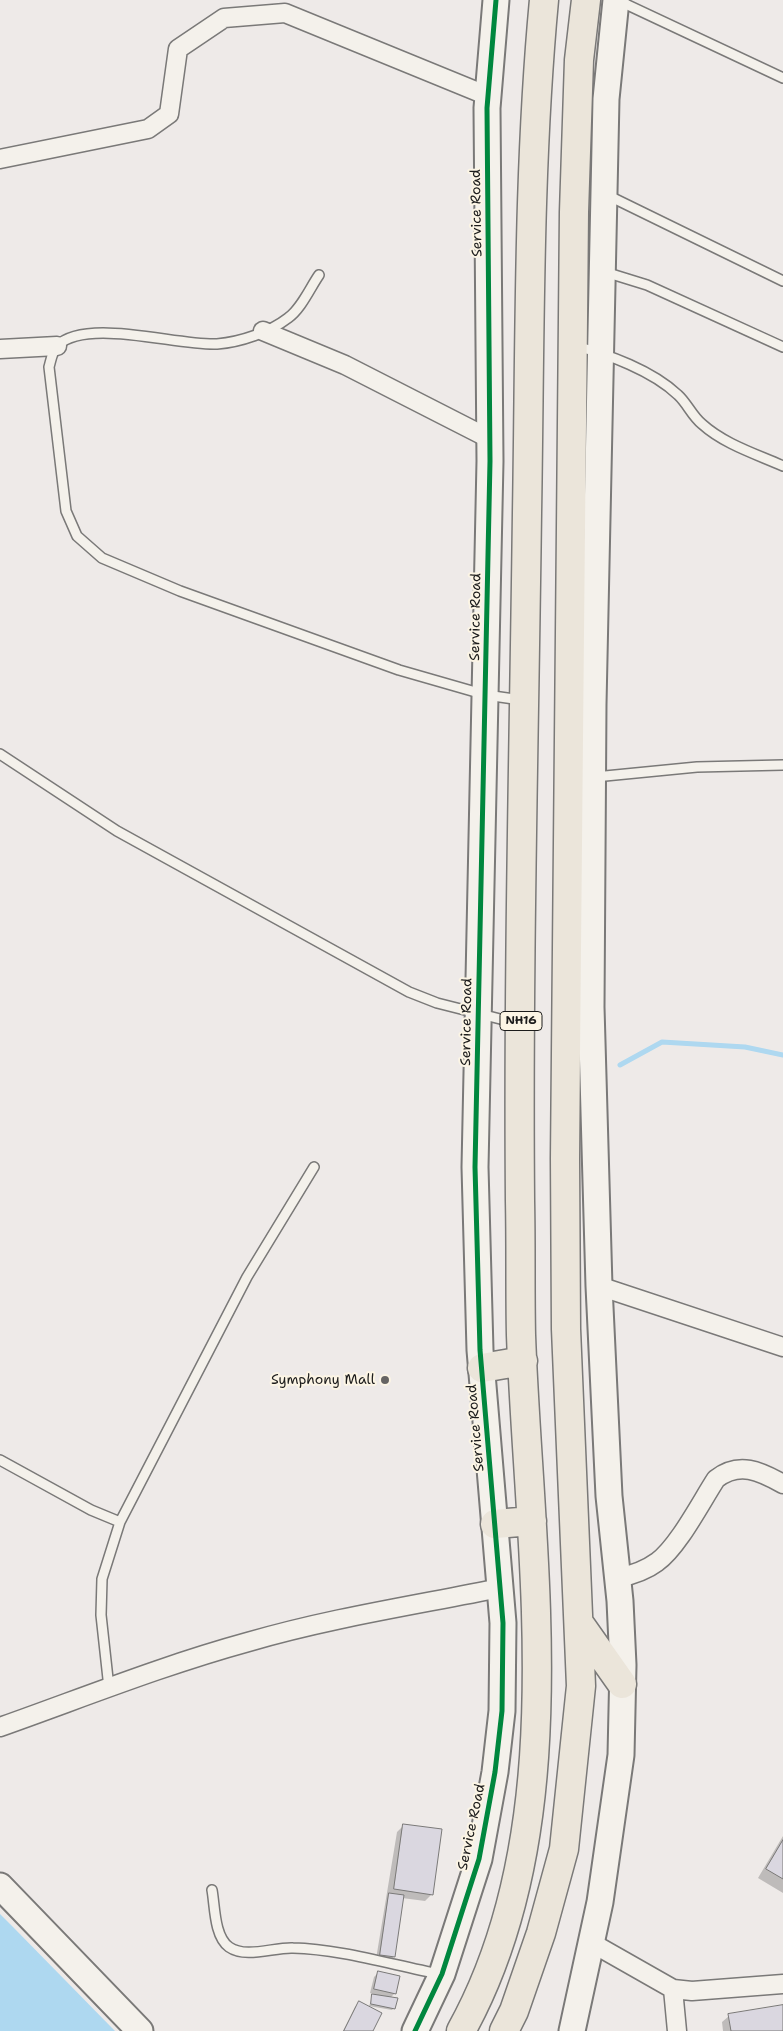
<!DOCTYPE html>
<html>
<head>
<meta charset="utf-8">
<style>
	body { margin:0 }
	canvas { display:block; background:#eeeae8 }
</style>
</head>
<body>
<canvas width="783" height="2031"></canvas>
<script>
const g = document.querySelector('canvas').getContext('2d');
g.lineJoin = 'round';
function paint(path, color) {
  g.fillStyle = color;
  g.fill(path, 'evenodd');
}
function strokePath(path, color, width, dash) {
  g.strokeStyle = color;
  g.lineWidth = width;
  g.lineCap = dash ? 'butt' : 'round';
  g.setLineDash(dash || []);
  g.stroke(path);
}
function write(font, color, halo, rows, align = 'center') {
  g.font = font + ' "Shantell Sans",sans-serif';
  g.lineWidth = 4;
  g.setLineDash([]);
  g.textBaseline = 'middle';
  g.strokeStyle = halo;
  g.fillStyle = color;
  for (const [text, x, y, turn = 0] of rows) {
    g.save();
    g.translate(x, y);
    g.rotate((+turn || 0) * Math.PI / 180);
    g.textAlign = isNaN(turn) ? turn : align;
    if (halo) g.strokeText(text, 0, 0);
    g.fillText(text, 0, 0);
    g.restore();
  }
}
paint(new Path2D(`
	M0,1914L13,1927L115,2031H0Z`), '#aed8f0');
paint(new Path2D(`
	M404,1825L432,1894L425,1901L402,1898L394,1957L389,1961L376,1959L397,1832Z
	M783,1836V1893L758,1878Z
	M378,1973L395,1993L390,1998L394,2008L392,2010L369,2006L374,1994L370,1993L374,1977Z
	M359,2003L371,2031H343L355,2007Z
	M783,2006V2031H723L722,2022L729,2016Z`), '#0003');
strokePath(new Path2D(`
	M620,1065L662,1042L745,1047L783,1055`), '#aed8f0', 5);
const building = new Path2D(`
	M403,1824L442,1829L433,1895L394,1889Z
	M783,1840V1879L766,1869Z
	M389,1893L404,1895L395,1957L380,1955Z
	M378,1971L400,1976L396,1994L374,1989Z
	M372,1994L398,1998L395,2009L371,2004Z
	M359,2001L382,2013L373,2031H344Z
	M783,2005V2031H731L728,2014Z`);
paint(building, '#dad7e0');
strokePath(building, '#7a7978', 1);
const lane = new Path2D(`
	M617,0L783,78
	M607,195L783,281
	M605,272L647,285L783,347
	M319,275C310,288 301,309 288,318C270,332 241,342 217,344C177,346 86,317 57,346C52,352 51,360 49,367L66,511L77,536L102,558L180,591L399,670L486,695L521,700
	M575,346C608,354 653,371 678,395C687,403 692,416 702,424C724,444 756,454 783,466
	M0,754L117,831L409,992L437,1003L516,1023
	M595,777L697,767L783,765
	M0,1460L91,1510L120,1522
	M109,1688L101,1615L102,1579L120,1522L247,1277L314,1167
	M212,1890C215,1906 214,1936 229,1947C246,1959 274,1947 293,1948C340,1949 392,1965 439,1974`);
const street = new Path2D(`
	M0,159L148,129L169,114L178,49L224,18L285,13L488,96
	M263,331L345,365L490,439
	M0,349L57,346
	M599,1286L783,1347
	M618,1578C632,1575 645,1571 657,1562C678,1547 701,1502 716,1479C739,1461 760,1471 783,1484
	M0,1727C82,1698 164,1665 248,1642C330,1618 416,1605 500,1588
	M592,1943L673,1989L692,1991L783,1984
	M673,1989L677,2031`);
const secondary = new Path2D(`
	M0,1886L140,2031
	M415,2031L442,1974L479,1859L495,1772L502,1711L503,1623L480,1350L475,1167L490,461L487,108L496,0
	M572,2031L600,1902L621,1755L623,1665L620,1601L609,1496L599,1286L591,1007L593,704L606,99L616,0`);
const highway = new Path2D(`
	M482,1368L523,1361
	M495,1524L532,1521
	M579,1623L622,1684
	M461,2031C575,1826 529,1559 521,1335C520,1290 521,1246 520,1201C518,972 524,742 527,513C530,342 528,170 544,0
	M504,2031L514,2011L541,1933L564,1849L581,1686L566,1329L565,1158L574,212L579,60L586,0`);
strokePath(lane, '#7a7978', 12);
strokePath(street, '#7a7978', 21);
strokePath(secondary, '#7a7978', 29);
strokePath(highway, '#7a7978', 31);
strokePath(lane, '#f4f1eb', 9);
strokePath(street, '#f4f1eb', 18);
strokePath(secondary, '#f4f1eb', 25);
strokePath(highway, '#ebe5da', 28);
strokePath(new Path2D(`
	M415,2031L442,1974L479,1859L495,1772L502,1711L503,1623L480,1350L475,1167L490,461L487,108L496,0`), '#00873e', 5);
for (const [x, y, r, color] of [
	[385,1380,5,"#666463"]
]) {
  const dot = new Path2D();
  dot.arc(x, y, r, 0, 2 * Math.PI);
  g.fillStyle = color;
  g.fill(dot);
  strokePath(dot, '#fcf5e5', 2);
}
for (const [x, y, w] of [
	[521,1021,42]
]) {
  const box = new Path2D();
  box.roundRect(x - w / 2, y - 9.5, w, 19, 4);
  g.fillStyle = '#fcf5e5';
  g.fill(box);
  strokePath(box, '#1c1c1c', 1);
}
write('bold 12px', '#1c1c1c', null, [
	["NH16",521,1021]
]);
write('14px', '#1c1c1c', '#fcf5e5', [
	["Service Road",477,213,-91],
	["Service Road",476,617,-89],
	["Service Road",467,1022,-89],
	["Service Road",476,1428,-95],
	["Service Road",472,1827,-78]
]);
write('14px', '#1c1c1c', '#fcf5e5', [
	["Symphony Mall",375,1380]
], 'right');
</script>
</body>
</html>
